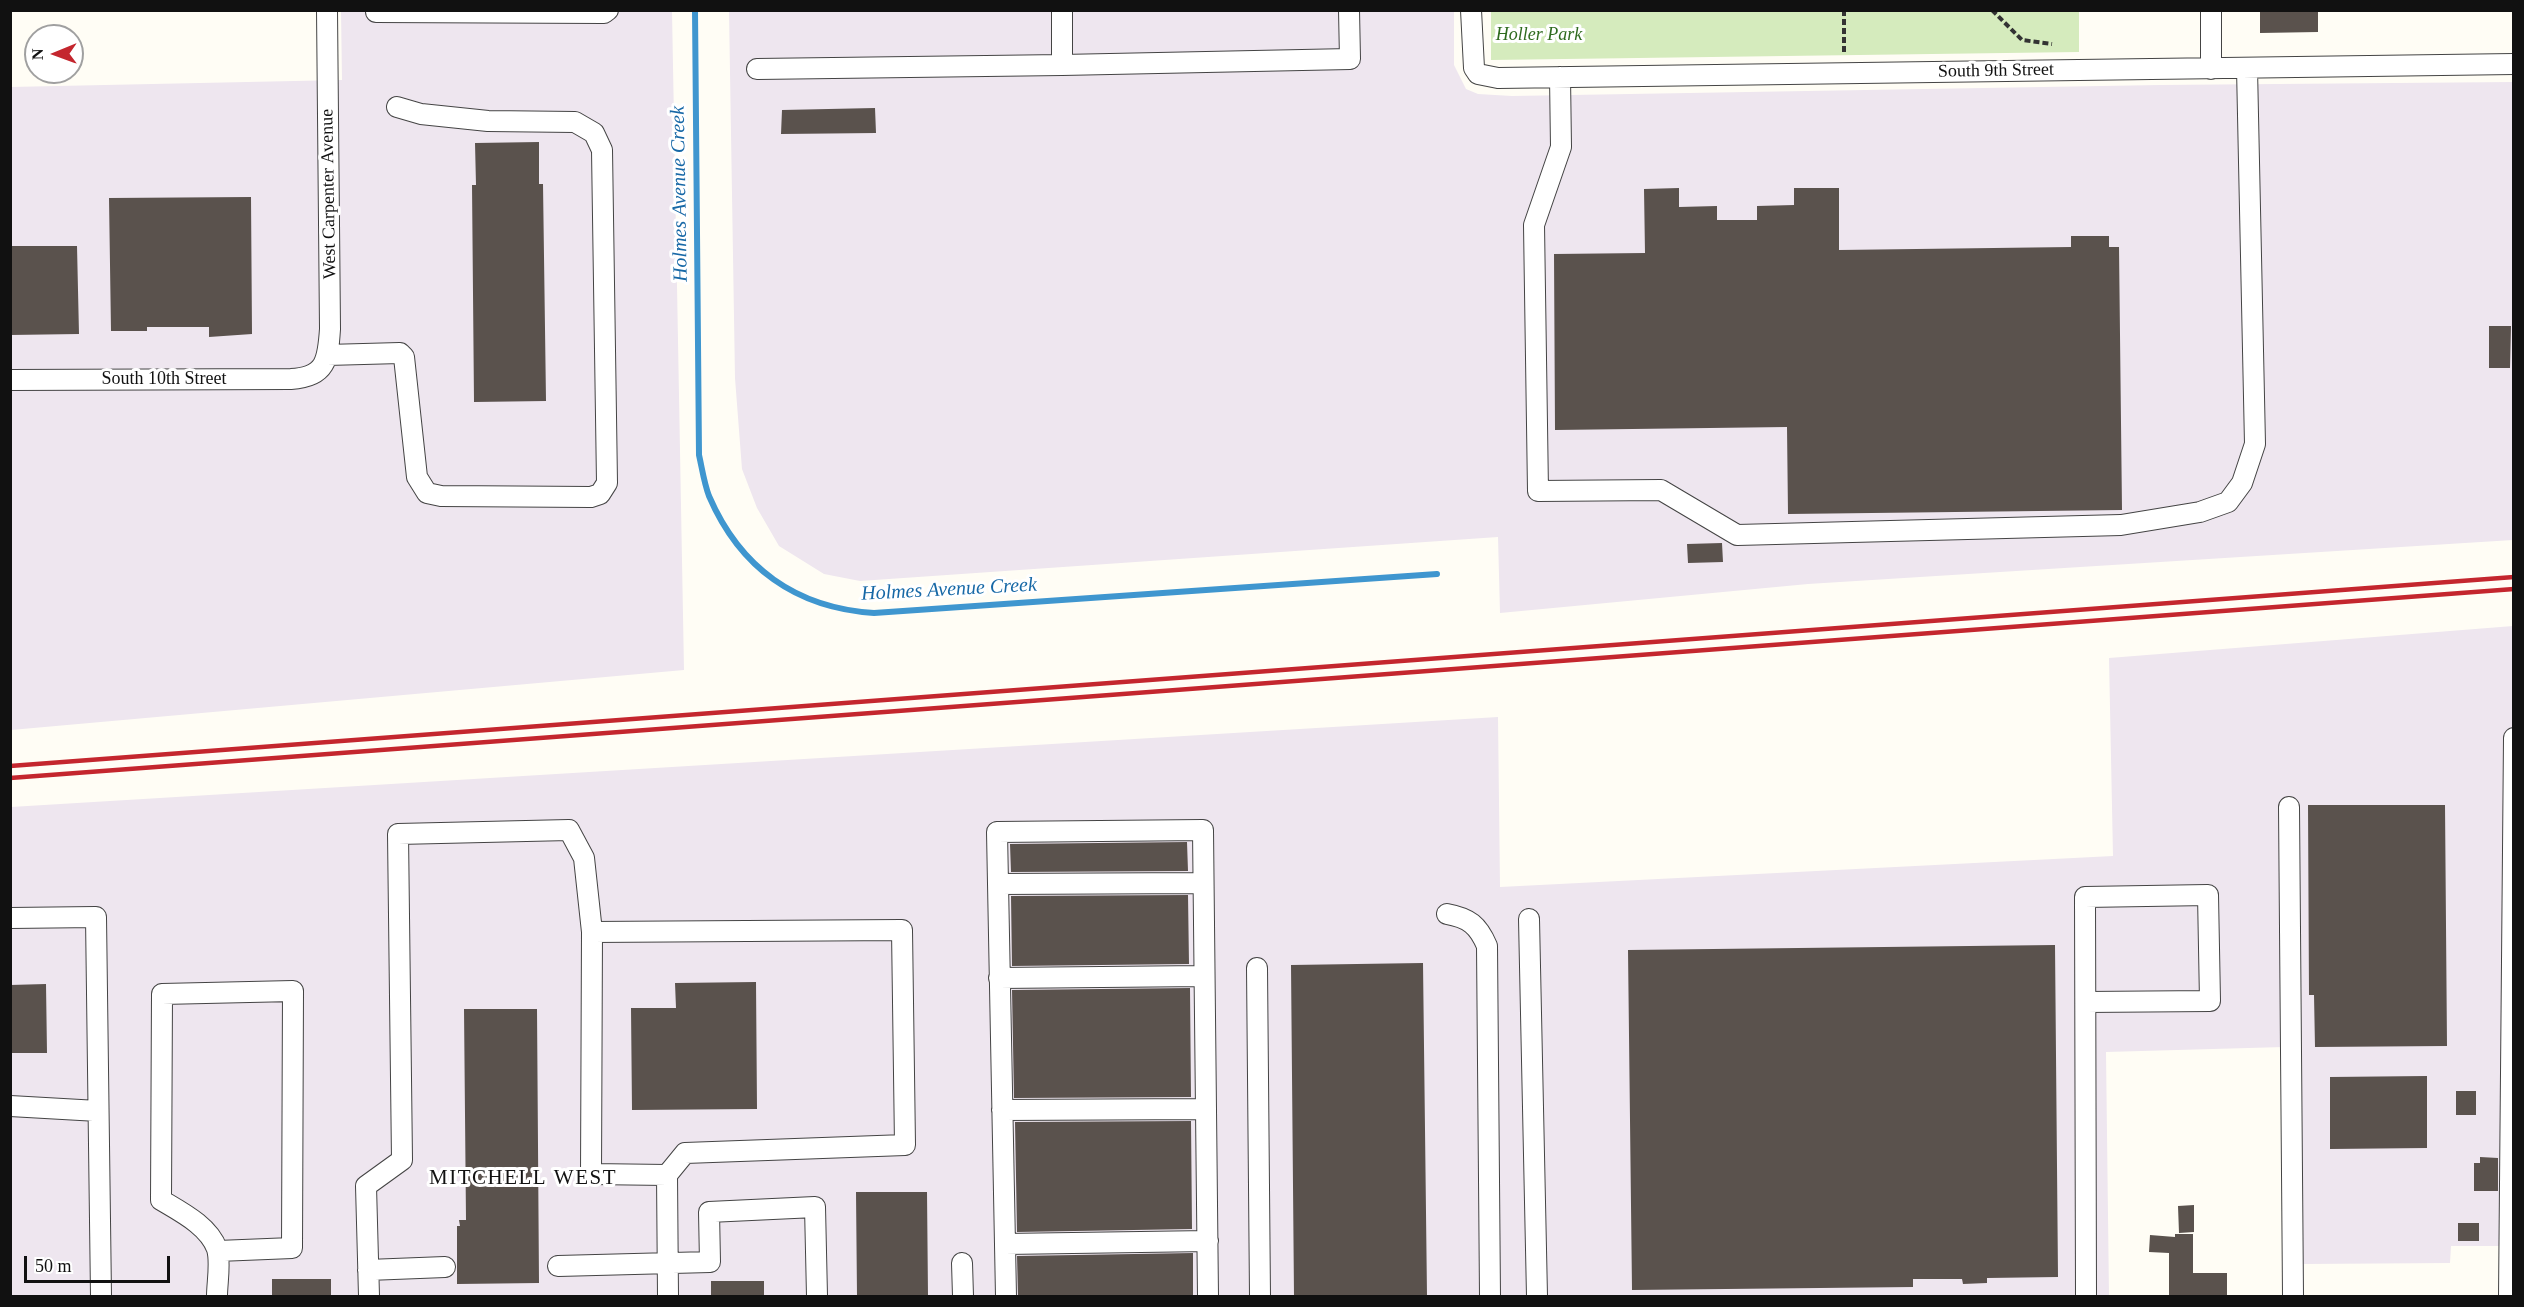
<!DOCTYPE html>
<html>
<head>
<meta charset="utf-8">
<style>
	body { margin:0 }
	#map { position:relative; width:2524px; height:1307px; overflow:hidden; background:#fffdf5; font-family:Georgia,serif }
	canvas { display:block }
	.frame { position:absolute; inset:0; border:12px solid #111; pointer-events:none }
	.north { position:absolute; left:24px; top:24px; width:60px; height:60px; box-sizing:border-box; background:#fff; border:2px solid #a0a0a0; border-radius:50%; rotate:269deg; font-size:16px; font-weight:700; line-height:24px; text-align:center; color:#111 }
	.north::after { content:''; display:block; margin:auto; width:21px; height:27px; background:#c4262e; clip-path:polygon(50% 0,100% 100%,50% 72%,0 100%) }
	.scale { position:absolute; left:24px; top:1256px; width:146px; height:27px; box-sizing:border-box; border:3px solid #111; border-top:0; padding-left:8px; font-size:18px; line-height:21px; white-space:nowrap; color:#111; -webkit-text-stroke:4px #fff; paint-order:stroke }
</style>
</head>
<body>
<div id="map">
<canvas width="2524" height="1307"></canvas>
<div class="frame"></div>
<div class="north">N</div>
<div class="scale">50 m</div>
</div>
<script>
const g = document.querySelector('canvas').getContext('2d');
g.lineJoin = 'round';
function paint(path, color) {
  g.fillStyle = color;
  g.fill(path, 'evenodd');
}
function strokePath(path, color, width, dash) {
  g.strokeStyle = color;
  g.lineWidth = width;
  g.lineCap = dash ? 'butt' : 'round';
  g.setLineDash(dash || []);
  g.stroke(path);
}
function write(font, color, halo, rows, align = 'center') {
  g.font = font + ' Georgia,serif';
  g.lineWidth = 6;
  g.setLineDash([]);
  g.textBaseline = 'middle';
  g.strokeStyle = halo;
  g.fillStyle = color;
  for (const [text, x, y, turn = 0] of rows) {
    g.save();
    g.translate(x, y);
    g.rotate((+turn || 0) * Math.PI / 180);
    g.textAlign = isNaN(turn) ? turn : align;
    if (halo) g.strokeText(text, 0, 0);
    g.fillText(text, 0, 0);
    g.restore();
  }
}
paint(new Path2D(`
	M341,11H672L684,670L11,730L10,87L342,80Z
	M729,11H1454V65L1466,89L1478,94L1512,96L2160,85L2513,82V540L1808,584L1500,613L1498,537L860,581L824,574L779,546L757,508L742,469L735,378Z
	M2513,626V1246H2451L2450,1263L2304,1264V1296H2283L2284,1047L2106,1052L2109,1296H11V807L1498,717L1500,887L2113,856L2109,658Z`), '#eee6ef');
paint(new Path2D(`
	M1491,11H2079V52L1491,60Z`), '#d5ebbd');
strokePath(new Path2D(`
	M695,10L699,455C702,468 704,483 709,496C740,568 796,608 874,613L1437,574`), '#3f96cf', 6);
paint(new Path2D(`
	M2260,10H2318V32L2260,33Z
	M875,108L876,133L781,134L782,110Z
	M539,142V184H543L546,401L474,402L472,185H476L475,143Z
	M1679,188V207L1717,206V220H1757V206L1794,205V188H1839V250L2071,247V236H2109V247H2119L2122,510L1788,514L1787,427L1555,430L1554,254L1645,253L1644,189Z
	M251,197L252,334L209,337V327H147V331H111L109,198Z
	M10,246H77L79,334L10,335Z
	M2489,326H2511L2510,368H2489Z
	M1722,543L1723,562L1688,563L1687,544Z
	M2308,805H2445L2447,1046L2315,1047L2314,995H2309Z
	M1187,842L1188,871L1011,872L1010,844Z
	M1188,895L1189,964L1012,966L1011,896Z
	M2055,945L2058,1277L1987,1278V1283L1963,1284L1962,1279H1913V1287L1632,1290L1628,950Z
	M1423,963L1427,1296H1294L1291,965Z
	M756,982L757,1109L632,1110L631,1008H676L675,983Z
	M46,984L47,1053H10V985Z
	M1190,988L1191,1097L1014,1098L1012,990Z
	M464,1009H537L539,1283L457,1284V1226H460L459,1220H466Z
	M2427,1076V1148L2330,1149V1077Z
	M2456,1091H2476V1115H2456Z
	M1191,1121L1192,1229L1017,1232L1015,1122Z
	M2480,1157L2498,1158V1191H2474V1163H2480Z
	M856,1192H927L928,1296H857Z
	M2194,1205V1232L2179,1233L2178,1206Z
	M2458,1223H2479V1241H2458Z
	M2175,1234H2193V1273H2227V1296H2169V1253L2149,1252L2150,1235L2175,1237Z
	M1193,1253V1296H1018L1017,1256Z
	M272,1279H331V1296H272Z
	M711,1281H764V1296H711Z`), '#5a524d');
const minor = new Path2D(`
	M1062,10V65L1350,59L1349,10
	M1471,10L1474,68L1478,74L1498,78L2514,64
	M376,12L604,13L608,10
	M757,69L1062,65
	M2211,69V10
	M1560,77L1561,147L1534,225L1538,491L1661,490L1737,535L2121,525L2200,512L2228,502L2242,483L2255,444L2247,68
	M327,355L400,353L404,357L417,477L427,493L441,496L591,497L600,494L607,483L602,150L594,133L575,122L488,121L421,114L397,107
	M10,380L291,379C326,377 328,360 330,329L327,10
	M2289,807L2293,1296
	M998,884L1203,883
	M1447,914C1469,918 1478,925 1487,946L1490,1296
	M10,918L96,917L101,1296
	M1529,919L1537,1296
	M592,932L902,930L905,1145L685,1153L667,1175L668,1296
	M1257,968L1260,1296
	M999,978L1204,976
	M2086,1002L2210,1001L2208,895L2085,897L2086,1296
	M10,1106L98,1111
	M1002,1110L1206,1109
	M1005,1244L1208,1241
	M962,1263L963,1296
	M558,1266L710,1262L709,1212L815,1207L817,1296
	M368,1270L445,1267
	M217,1296C217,1283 221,1262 217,1249C209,1226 181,1212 161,1200L162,994L293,991L292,1248L218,1251
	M369,1296L366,1186L402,1160L398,834L569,830L584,858L592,932L591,1174L667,1175
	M1006,1296L997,832L1203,830L1208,1296
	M2509,1296L2514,738`);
strokePath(minor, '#444', 22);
strokePath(new Path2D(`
	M1844,10V55
	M1992,10L2022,40L2052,44`), '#333', 4, [6, 3]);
strokePath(minor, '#fff', 20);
strokePath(new Path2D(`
	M10,766L2514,577
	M10,778L2514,589`), '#c4262e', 4.5);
write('italic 18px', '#2f6b1f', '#fff', [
	["Holler Park",1539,35]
]);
write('18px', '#111', '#fff', [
	["South 9th Street",1996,71,-1],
	["West Carpenter Avenue",329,194,-91],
	["South 10th Street",164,379]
]);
write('italic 20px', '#1768a6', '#fff', [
	["Holmes Avenue Creek",680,194,-91],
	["Holmes Avenue Creek",949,590,-3]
]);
g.letterSpacing = '1.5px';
write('21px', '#111', '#fff', [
	["MITCHELL WEST",523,1178]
]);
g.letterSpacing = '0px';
</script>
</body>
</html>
